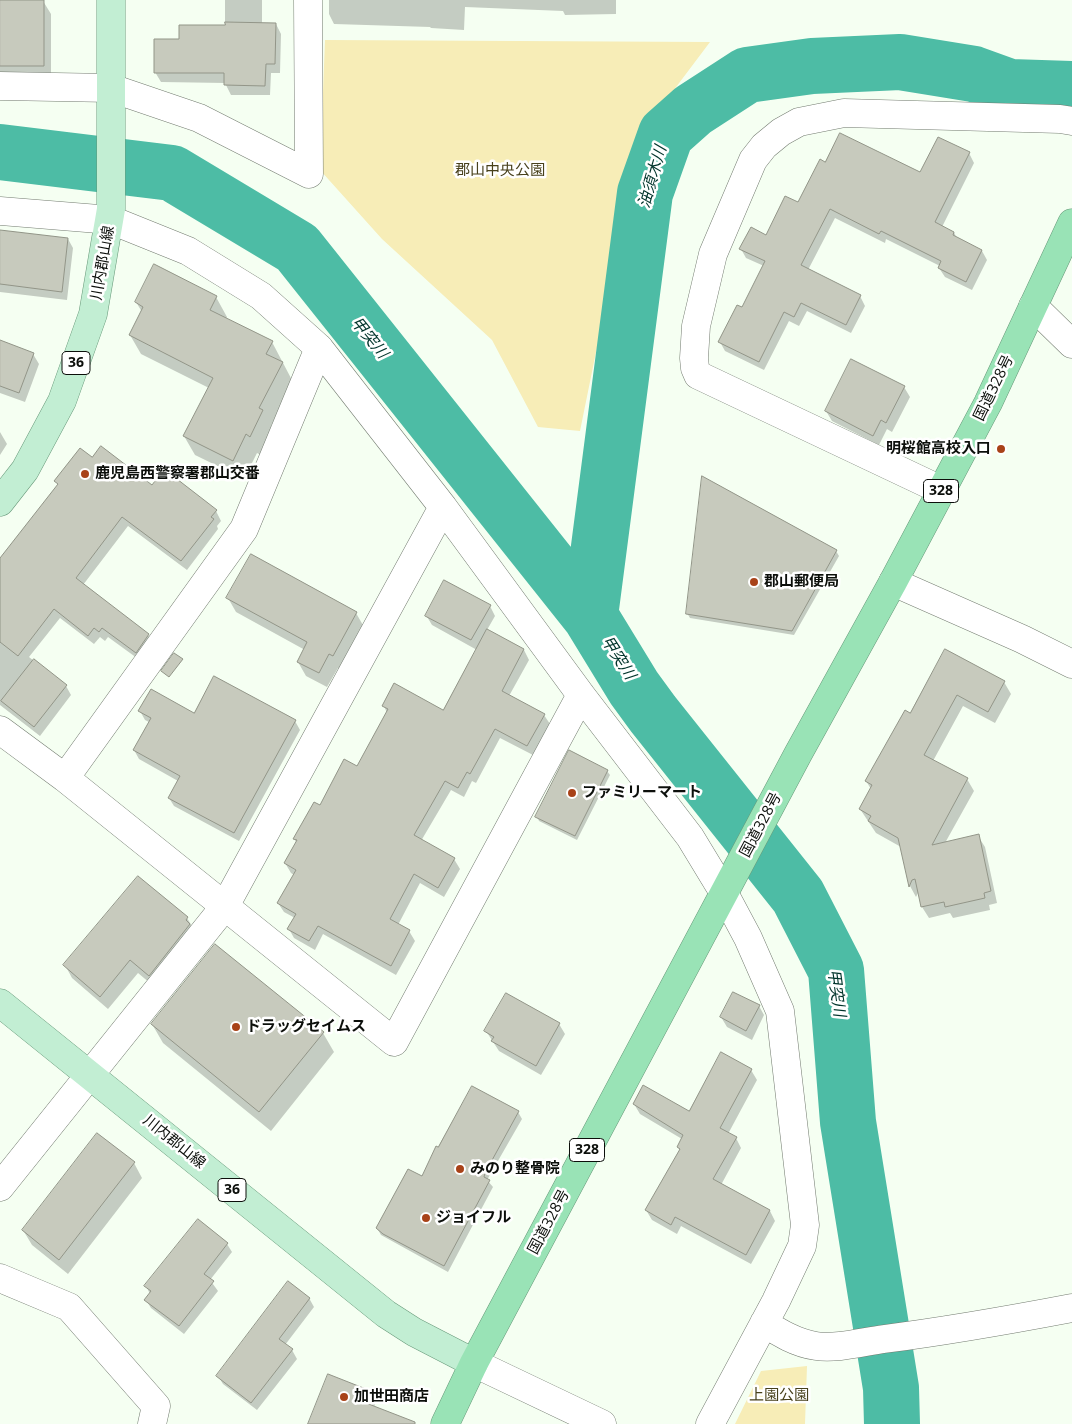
<!DOCTYPE html>
<html>
<head>
<meta charset="utf-8">
<style>
	body { margin:0 }
	canvas { display:block; background:#f5fff2 }
</style>
</head>
<body>
<canvas width="1072" height="1424"></canvas>
<script>
const g = document.querySelector('canvas').getContext('2d');
g.lineJoin = 'round';
function paint(path, color) {
  g.fillStyle = color;
  g.fill(path, 'evenodd');
}
function strokePath(path, color, width, dash) {
  g.strokeStyle = color;
  g.lineWidth = width;
  g.lineCap = dash ? 'butt' : 'round';
  g.setLineDash(dash || []);
  g.stroke(path);
}
function write(font, color, halo, rows, align = 'center') {
  g.font = font + ' "Open Sans","Noto Sans JP",sans-serif';
  g.lineWidth = 5;
  g.setLineDash([]);
  g.textBaseline = 'middle';
  g.strokeStyle = halo;
  g.fillStyle = color;
  for (const [text, x, y, turn = 0] of rows) {
    g.save();
    g.translate(x, y);
    g.rotate((+turn || 0) * Math.PI / 180);
    g.textAlign = isNaN(turn) ? turn : align;
    if (halo) g.strokeText(text, 0, 0);
    g.fillText(text, 0, 0);
    g.restore();
  }
}
paint(new Path2D(`
	M325,40L710,42L640,135L580,431L538,427L492,340L382,239L320,170Z
	M807,1366L805,1424H735L761,1371Z`), '#f7edb7');
paint(new Path2D(`
	M225,0H262V24H276L281,34L280,73H271L270,95H231L225,83L161,82L155,72L180,40L225,26Z
	M329,0H616V14L565,15L563,11L465,7L464,30L431,28L430,27L334,24L329,14Z
	M0,1H43L51,14V78H0Z
	M969,153L974,163L942,227L954,232L957,239L982,251L987,260L972,290L945,277L939,268L940,266L886,239L885,243L835,218L808,270L860,296L865,306L851,333L807,311L799,326L789,321L764,370L725,351L720,342L742,309L764,266L746,258L741,249L767,236L798,204L826,163L921,174Z
	M0,231L68,239L73,248L67,300L0,292Z
	M216,297L227,317L226,319L272,342L293,382L271,426L273,430L261,455L257,453L244,479L195,455L184,436L209,388L141,354L130,335L142,312L136,302Z
	M0,341L33,354L39,364L25,402L0,393Z
	M904,387L910,397L892,432L887,429L879,445L832,421L826,411Z
	M0,432L7,444L0,455Z
	M92,459L152,487L216,511L221,521L217,526L218,529L187,570L128,526L83,585L148,635L154,644L141,661L108,637L105,641L100,637L94,644L60,618L29,657L66,686L71,695L40,736L0,705V587L58,486L56,481Z
	M836,551L839,556L794,635L690,618L687,613Z
	M228,598L356,613L364,627L341,670L338,668L327,687L306,676L298,662L305,650L236,612Z
	M490,606L495,616L487,630L524,650L529,660L509,696L544,715L550,724L533,755L500,738L476,783L472,781L464,797L451,790L421,841L454,859L460,869L444,897L420,883L398,925L409,931L415,941L396,975L323,934L315,950L294,938L289,929L295,918L284,912L278,903L294,875L291,873L285,863L297,843L294,839L320,807L358,768L387,713L384,706L444,711L477,650L432,625L426,615Z
	M946,650L1004,682L1011,694L995,723L963,706L933,761L967,779L974,791L945,843L978,836L985,847L997,903L989,905L990,910L953,918L950,913L929,918L922,907L919,891L916,897L910,886L901,847L876,833L860,809L871,789L866,781L911,715Z
	M215,677L295,721L300,730L239,841L174,806L169,798L178,781L139,759L134,750L149,722L145,720L140,711L195,714Z
	M607,771L610,775L577,840L539,821L537,816Z
	M187,918L195,931L157,989L138,973L108,1009L72,978L65,965Z
	M215,946L323,1033L334,1052L271,1131L163,1043L152,1024Z
	M759,1006L764,1015L752,1040L727,1027L721,1017Z
	M559,1024L565,1034L541,1075L499,1051L486,1031Z
	M721,1054L751,1070L757,1080L728,1134L736,1138L741,1148L721,1185L770,1211L775,1221L751,1264L681,1226L677,1234L652,1220L646,1210L680,1151L678,1147L682,1139L640,1114L634,1104L690,1113Z
	M518,1112L522,1119L487,1180L493,1187L448,1272L381,1235L377,1228L422,1178Z
	M134,1163L142,1178L68,1274L32,1245L23,1230Z
	M227,1244L232,1252L210,1280L218,1291L184,1334L151,1308L146,1300L150,1294L146,1286Z
	M309,1298L314,1307L285,1345L292,1350L297,1359L257,1410L223,1384L218,1376Z
	M370,1392L376,1402L374,1407L379,1424H311Z`), '#0003');
strokePath(new Path2D(`
	M0,152L172,173L297,248L590,616L634,688L653,714L798,896L836,970L848,1122L891,1388L892,1424
	M590,616L645,193L666,134L693,110L747,75L812,66L900,62L974,74L1010,87L1072,89`), '#4dbca5', 56);
const building = new Path2D(`
	M0,0H44V66H0Z
	M225,22L276,23L275,64H266L265,86L224,85V73H154V39H179V25H225Z
	M840,133L920,172L938,137L970,152L935,222L954,232L953,235L982,250L966,282L938,268L941,261L881,231L879,234L830,209L801,265L861,295L846,325L801,303L794,317L784,312L759,362L718,342L737,305L742,307L765,261L739,249L751,227L766,235L785,196L798,202L820,159L825,162Z
	M0,230L68,238L62,292L0,284Z
	M154,264L217,296L210,310L273,341L266,354L283,362L259,408L263,410L250,437L246,434L233,461L183,436L213,378L129,335L143,307L135,302Z
	M0,340L34,353L19,393L0,386Z
	M851,359L905,386L886,423L881,420L873,436L825,411Z
	M101,446L152,485L164,469L217,510L211,517L214,519L181,561L122,517L76,578L149,634L136,653L102,628L99,632L94,628L88,636L54,609L18,656L0,642V558L58,484L54,481L80,448L92,457Z
	M702,476L837,550L792,631L686,614Z
	M251,554L357,612L333,656L329,654L319,673L297,662L307,642L226,598Z
	M444,580L491,605L471,640L425,616Z
	M487,629L524,649L502,691L545,714L527,746L495,729L470,774L467,772L458,788L445,781L414,835L455,858L438,888L414,874L390,919L410,930L391,966L318,926L309,941L287,929L296,914L277,903L296,870L284,863L297,840L293,839L314,802L320,805L344,759L357,766L388,709L382,706L394,683L443,710Z
	M945,649L1005,681L988,712L957,695L924,755L968,778L932,845L979,834L991,891L984,893L985,898L945,907L944,902L921,907L915,879L912,880L909,887L898,838L868,821L871,816L859,809L872,785L865,781L905,710L910,713Z
	M174,653L183,659L169,677L161,671Z
	M34,659L67,685L34,727L1,701Z
	M214,676L296,720L234,833L168,798L180,776L133,750L151,718L138,711L151,689L194,713Z
	M569,750L608,770L575,836L535,817Z
	M138,876L188,917L186,920L190,924L149,976L130,960L100,997L63,965Z
	M215,944L324,1032L259,1112L151,1024Z
	M733,992L760,1005L746,1031L720,1017Z
	M506,993L560,1023L536,1066L491,1041L494,1037L484,1031Z
	M721,1052L752,1069L720,1128L737,1137L713,1179L770,1210L746,1255L675,1217L671,1225L645,1210L680,1149L677,1147L683,1135L633,1104L643,1085L689,1111Z
	M472,1086L519,1111L485,1173L484,1177L490,1180L444,1266L383,1234L376,1228L408,1169L422,1176L436,1146L438,1147Z
	M97,1133L135,1162L59,1260L22,1230Z
	M198,1219L228,1243L204,1274L214,1281L179,1326L144,1300L151,1291L144,1286Z
	M288,1281L310,1298L279,1339L293,1349L251,1403L216,1376Z
	M328,1374L371,1391L366,1403L415,1422V1424H308Z`);
paint(building, '#c7cabd');
strokePath(building, '#929588', 1);
const street = new Path2D(`
	M0,86L111,88L199,118L309,174L308,0
	M0,211L111,220L188,251L261,296L319,348
	M1033,306L1072,344
	M941,490L698,375L695,368L694,358L696,326L713,254L753,160L764,146L781,132L799,122L844,113L1060,119L1072,121
	M893,582L1022,639L1072,664
	M0,730L65,778L394,1042L581,695
	M65,778L244,529L319,348L443,507L581,695L690,837L724,893L748,938L780,1011L805,1225L802,1246L776,1301L710,1424
	M0,1187L225,906L443,507
	M0,1278L69,1307L156,1406L152,1424
	M764,1323C780,1333 796,1343 816,1346C837,1349 862,1342 884,1339C947,1331 1009,1320 1072,1308
	M474,1363L602,1424`);
const primary = new Path2D(`
	M0,502L25,470L62,401L93,314L111,209V0
	M0,1003L386,1314L414,1332L474,1363`);
const highway = new Path2D(`
	M445,1424L474,1363L798,754L893,582L988,403L1072,223`);
strokePath(street, '#747c71', 29);
strokePath(primary, '#68997a', 29);
strokePath(highway, '#68997a', 29);
strokePath(street, '#fff', 28);
strokePath(primary, '#c2eed3', 28);
strokePath(highway, '#99e3b6', 28);
for (const [x, y, r, color] of [
	[1001,449,5,"#a84218"],
	[85,474,5,"#a84218"],
	[754,582,5,"#a84218"],
	[572,793,5,"#a84218"],
	[236,1027,5,"#a84218"],
	[460,1169,5,"#a84218"],
	[426,1218,5,"#a84218"],
	[344,1397,5,"#a84218"]
]) {
  const dot = new Path2D();
  dot.arc(x, y, r, 0, 2 * Math.PI);
  g.fillStyle = color;
  g.fill(dot);
  strokePath(dot, '#fff', 2);
}
for (const [x, y, w] of [
	[76,363,28],
	[941,491,35],
	[587,1150,35],
	[232,1190,28]
]) {
  const box = new Path2D();
  box.roundRect(x - w / 2, y - 11.5, w, 23, 4);
  g.fillStyle = '#fff';
  g.fill(box);
  strokePath(box, '#0c0f0b', 1);
}
write('bold 14px', '#0c0f0b', null, [
	["36",76,363],
	["328",941,491],
	["328",587,1150],
	["36",232,1190]
]);
write('15px', '#48411c', '#fff', [
	["郡山中央公園",500,171],
	["上園公園",779,1396]
]);
write('15px', '#0c0f0b', '#fff', [
	["川内郡山線",103,263,-80],
	["国道328号",994,388,-64],
	["国道328号",761,825,-62],
	["川内郡山線",174,1142,39],
	["国道328号",549,1222,-62]
]);
write('bold 15px', '#0c0f0b', '#fff', [
	["明桜館高校入口",991,449,"right"],
	["鹿児島西警察署郡山交番",95,474],
	["郡山郵便局",764,582],
	["ファミリーマート",582,793],
	["ドラッグセイムス",246,1027],
	["みのり整骨院",470,1169],
	["ジョイフル",436,1218],
	["加世田商店",354,1397]
], 'left');
write('italic 16px', '#00332a', '#fff', [
	["油須木川",653,177,-74],
	["甲突川",369,338,51],
	["甲突川",618,658,57],
	["甲突川",836,993,82]
]);
</script>
</body>
</html>
